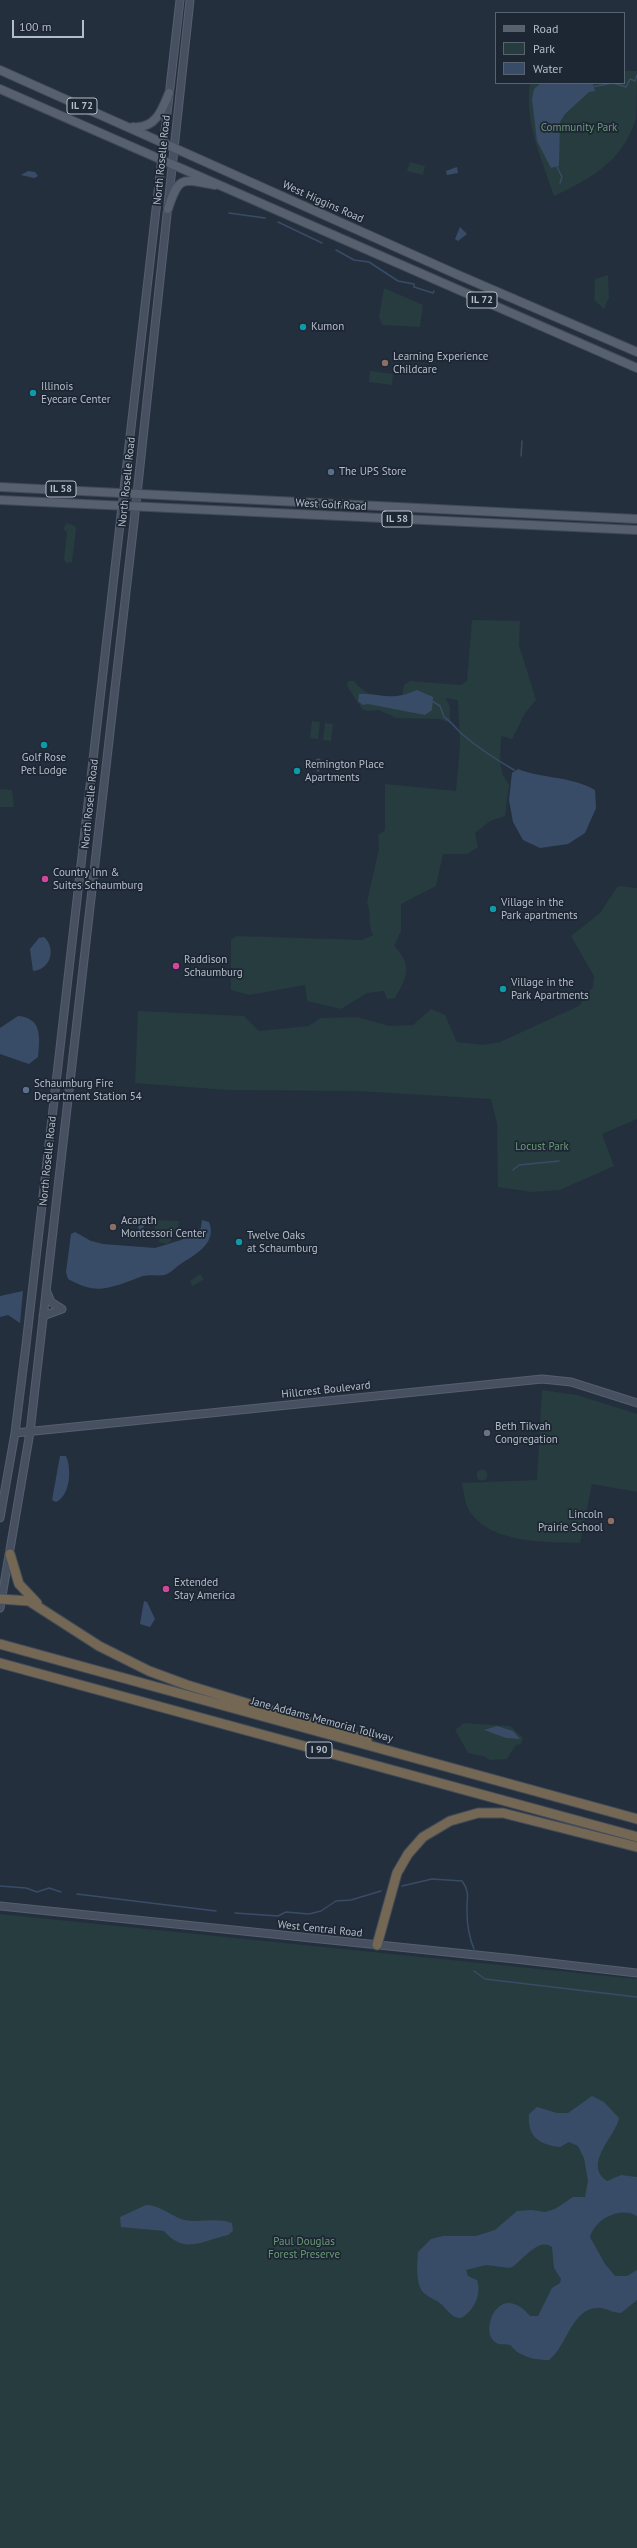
<!DOCTYPE html>
<html>
<head>
<meta charset="utf-8">
<style>
	body { margin:0 }
	#map { position:relative; width:637px; height:2548px; overflow:hidden; background:#242f3e; font-family:"PT Sans",sans-serif }
	canvas { display:block }
	.legend { position:absolute; left:495px; top:12px; width:130px; height:72px; box-sizing:border-box; background:#1d2633; border:1px solid #59626f; margin:0; padding:5px 7px; list-style:none; font-size:12px; color:#b4bcc9 }
	.legend li { display:flex; align-items:center; gap:8px; height:20px }
	.legend b { width:20px; border:1px solid #59626f }
	.scale { position:absolute; left:12px; top:20px; width:72px; height:18px; box-sizing:border-box; border:2px solid #b4bcc9; border-top:0; padding-left:5px; font-size:12px; line-height:14px; white-space:nowrap; color:#b4bcc9; -webkit-text-stroke:3px #1d2633; paint-order:stroke }
</style>
</head>
<body>
<div id="map">
<canvas width="637" height="2548"></canvas>
<ul class="legend">
<li><b style="height:5px;background:#56606e"></b>Road</li>
<li><b style="height:11px;background:#263c3f"></b>Park</li>
<li><b style="height:11px;background:#394c67"></b>Water</li>
</ul>
<div class="scale">100 m</div>
</div>
<script>
const g = document.querySelector('canvas').getContext('2d');
g.lineJoin = 'round';
function paint(path, color) {
  g.fillStyle = color;
  g.fill(path, 'evenodd');
}
function strokePath(path, color, width, dash) {
  g.strokeStyle = color;
  g.lineWidth = width;
  g.lineCap = dash ? 'butt' : 'round';
  g.setLineDash(dash || []);
  g.stroke(path);
}
function write(font, color, halo, rows, align = 'center') {
  g.font = font + ' "PT Sans",sans-serif';
  g.lineWidth = 3.5;
  g.setLineDash([]);
  g.textBaseline = 'middle';
  g.strokeStyle = halo;
  g.fillStyle = color;
  for (const [text, x, y, turn = 0] of rows) {
    g.save();
    g.translate(x, y);
    g.rotate((+turn || 0) * Math.PI / 180);
    g.textAlign = isNaN(turn) ? turn : align;
    if (halo) g.strokeText(text, 0, 0);
    g.fillText(text, 0, 0);
    g.restore();
  }
}
paint(new Path2D(`
	M624,71H637C637,85 637,105 636,118C624,160 591,179 554,196C542,159 524,123 530,83H624Z
	M410,162L425,166L423,175L407,171Z
	M608,275L609,297L604,309L594,300L595,279Z
	M384,288L423,305L420,327L382,325L379,317Z
	M370,371L393,374L392,385L369,382Z
	M67,523L75,526L76,529L72,562L66,563L64,559L67,533L63,528Z
	M472,620L520,621L519,645L536,700L525,713L512,739L501,736L500,763L503,775L509,785L505,816L490,821L475,833L478,847L467,854H443L436,886L401,904V931L394,946C413,965 407,978 395,998L387,999L384,991L367,993L341,1009L307,1001L305,985L249,995L231,990V940L236,936L362,940L373,935C367,924 372,913 367,902L379,849L378,835L385,830V784L456,791L460,745L458,700L445,698L450,706V723L440,719L396,718L379,710L367,711L362,709L347,686L348,681H354C370,699 379,699 402,696L404,685L410,681L461,685L467,681Z
	M312,721L320,722L318,739L310,738Z
	M325,723L333,724L331,741L323,740Z
	M0,789L12,790L14,807H0Z
	M618,886L637,888V1119L602,1134L614,1166L560,1190L532,1192L498,1187L497,1123L491,1099L357,1091L228,1090L135,1083L138,1011L244,1016L259,1031L309,1026L320,1018L357,1017L389,1026L413,1025L431,1009L445,1015L457,1042L483,1045L500,1042L579,1006L593,987L594,976L571,936L600,913Z
	M155,1220L179,1221L178,1232L155,1231Z
	M164,1232L172,1234L171,1241L167,1244L158,1242Z
	M200,1274L204,1279L193,1286L190,1281Z
	M542,1390L577,1395L637,1414V1492L592,1484L580,1543C546,1542 492,1544 470,1512C465,1504 464,1493 462,1483L537,1480Z
	M476.5 1475a5.5 5.5 0 1 1 11 0a5.5 5.5 0 1 1-11 0Z
	M464,1723L510,1726L523,1738L521,1744L516,1745L507,1759L490,1760L483,1756L468,1753L455,1730Z
	M0,1914L637,1979V2548H0Z`), '#263c3f');
paint(new Path2D(`
	M541,83H589L593,84L595,91L589,92L565,114L560,122L559,166L551,168L537,141L532,99L534,89Z
	M457,167L458,173L447,175L446,171Z
	M28,171L35,172L38,176L34,178L21,175Z
	M460,227L467,234L458,241L455,239Z
	M417,690L433,697L432,710L425,715L368,704L363,705L358,701L359,694C385,693 389,702 417,690Z
	M319,758L325,765L318,772L315,768L319,765L315,760Z
	M518,769C543,779 571,776 595,790L596,808L585,833L568,844L540,848L523,840L513,822L509,800L512,773Z
	M44,937C57,949 50,970 33,971L30,949L39,938Z
	M18,1016C42,1018 40,1037 38,1057L29,1064L0,1054V1028Z
	M202,1220L209,1222C217,1242 198,1253 182,1263C177,1266 173,1271 167,1274C160,1277 150,1274 143,1276C132,1280 118,1286 106,1288C93,1291 79,1285 68,1279L66,1272L71,1234L75,1232L91,1241L103,1244L155,1248L181,1240L201,1228Z
	M143,1221L145,1223L143,1229L148,1235L145,1238L139,1232L138,1225Z
	M23,1291L20,1323L8,1315L0,1317V1296Z
	M60,1456H66C72,1469 70,1496 56,1502L52,1500Z
	M144,1601L147,1602L155,1619L150,1627L140,1624Z
	M497,1726L513,1731L520,1739L506,1738L484,1730Z
	M592,2096L604,2102L619,2118C616,2136 582,2164 607,2181L621,2175L637,2177V2216C620,2206 595,2219 590,2237L605,2264L615,2276H627L637,2270V2300L621,2313C614,2313 608,2309 601,2308C572,2305 567,2347 549,2360C537,2360 526,2358 516,2351C514,2350 512,2346 510,2345C504,2343 500,2346 495,2342C479,2331 499,2279 530,2316H538L552,2288L560,2283L561,2279L554,2268L552,2247C538,2236 521,2263 510,2268L486,2265L466,2270L468,2276L477,2280C482,2294 474,2311 461,2318C451,2318 448,2310 441,2304C436,2300 430,2298 425,2294C415,2286 417,2264 418,2252L431,2239L443,2236H476L495,2230L517,2211L532,2210L545,2212L555,2209L573,2197H585L588,2181L584,2158L578,2146L569,2142L560,2147C539,2145 527,2136 529,2114L537,2107L557,2113H568Z
	M146,2205C160,2205 171,2216 184,2220C200,2223 217,2217 232,2223L233,2231L228,2235C201,2241 185,2255 164,2231L121,2227L120,2217Z`), '#394c67');
strokePath(new Path2D(`
	M592,87L613,83L626,87L630,79L635,81L637,75
	M556,165L562,177L560,183
	M229,213L265,218
	M278,222L322,243
	M336,250L354,260L369,262L398,281L414,284V287L433,293L434,291
	M521,456L522,441
	M432,701L440,706L444,717C452,722 455,728 462,734C478,748 495,759 514,770
	M513,1170L519,1165L559,1161
	M0,1886L26,1888L37,1892L49,1888L61,1892
	M402,1886L432,1879L462,1881C471,1893 466,1899 467,1912C467,1925 469,1937 474,1949
	M77,1894L216,1911
	M235,1913L278,1916L286,1912L309,1914L321,1911L336,1901L351,1900L381,1891
	M474,1971L485,1979L637,1997`), '#394c67', 1.5);
const secondary = new Path2D(`
	M46,1290L51,1302L62,1309
	M43,1316L62,1309
	M15,1433L542,1379L571,1382L637,1403
	M0,1518L15,1433L26,1345L180,0
	M0,1608L30,1432L134,522L190,0
	M0,1906L515,1959L637,1973`);
const primary = new Path2D(`
	M0,70L456,274L637,352
	M0,89L637,368
	M133,127C155,129 162,111 169,93
	M168,209C179,175 182,179 215,185
	M0,487L637,519
	M0,500L637,530`);
const highway = new Path2D(`
	M10,1554L19,1584L37,1603
	M0,1599L29,1601L99,1646L149,1671L187,1685L367,1740
	M0,1644L637,1819
	M0,1663L637,1837
	M377,1945L397,1873L408,1854L423,1837L450,1821L478,1813H503L637,1847`);
strokePath(secondary, '#565f6c', 9);
strokePath(primary, '#414a57', 10);
strokePath(highway, '#434c59', 11);
strokePath(secondary, '#465061', 7);
strokePath(primary, '#56606e', 8);
strokePath(highway, '#746855', 9);
for (const [x, y, r, color] of [
	[303,327,4,"#0f9aa8"],
	[385,363,4,"#8d6e63"],
	[33,393,4,"#0f9aa8"],
	[331,472,4,"#5c6f8a"],
	[44,745,4,"#0f9aa8"],
	[297,771,4,"#0f9aa8"],
	[45,879,4,"#d1479c"],
	[493,909,4,"#0f9aa8"],
	[176,966,4,"#d1479c"],
	[503,989,4,"#0f9aa8"],
	[26,1090,4,"#5c6f8a"],
	[113,1227,4,"#8d6e63"],
	[239,1242,4,"#0f9aa8"],
	[487,1433,4,"#6b7280"],
	[611,1521,4,"#8d6e63"],
	[166,1589,4,"#d1479c"]
]) {
  const dot = new Path2D();
  dot.arc(x, y, r, 0, 2 * Math.PI);
  g.fillStyle = color;
  g.fill(dot);
  strokePath(dot, '#1d2633', 1.5);
}
for (const [x, y, w] of [
	[82,106,30],
	[482,300,30],
	[61,489,30],
	[397,519,30],
	[319,1750,26]
]) {
  const box = new Path2D();
  box.roundRect(x - w / 2, y - 8, w, 16, 3);
  g.fillStyle = '#1d2633';
  g.fill(box);
  strokePath(box, '#b4bcc9', 1);
}
write('bold 10px', '#b4bcc9', null, [
	["IL 72",82,106],
	["IL 72",482,300],
	["IL 58",61,489],
	["IL 58",397,519],
	["I 90",319,1750]
]);
write('11px', '#6b9a76', '#1d2633', [
	["Community Park",579,128],
	["Locust Park",542,1147],
	["Paul Douglas",304,2242],
	["Forest Preserve",304,2255]
]);
write('11px', '#b4bcc9', '#1d2633', [
	["North Roselle Road",162,160,-84],
	["West Higgins Road",323,202,24],
	["North Roselle Road",127,482,-84],
	["West Golf Road",331,505,3],
	["North Roselle Road",90,804,-84],
	["North Roselle Road",48,1161,-84],
	["Hillcrest Boulevard",326,1390,-6],
	["Jane Addams Memorial Tollway",322,1720,15],
	["West Central Road",320,1929,6]
]);
write('11px', '#b4bcc9', '#1d2633', [
	["Kumon",311,327],
	["Learning Experience",393,357],
	["Childcare",393,370],
	["Illinois",41,387],
	["Eyecare Center",41,400],
	["The UPS Store",339,472],
	["Golf Rose",44,758,"center"],
	["Pet Lodge",44,771,"center"],
	["Remington Place",305,765],
	["Apartments",305,778],
	["Country Inn &",53,873],
	["Suites Schaumburg",53,886],
	["Village in the",501,903],
	["Park apartments",501,916],
	["Raddison",184,960],
	["Schaumburg",184,973],
	["Village in the",511,983],
	["Park Apartments",511,996],
	["Schaumburg Fire",34,1084],
	["Department Station 54",34,1097],
	["Acarath",121,1221],
	["Montessori Center",121,1234],
	["Twelve Oaks",247,1236],
	["at Schaumburg",247,1249],
	["Beth Tikvah",495,1427],
	["Congregation",495,1440],
	["Lincoln",603,1515,"right"],
	["Prairie School",603,1528,"right"],
	["Extended",174,1583],
	["Stay America",174,1596]
], 'left');
</script>
</body>
</html>
